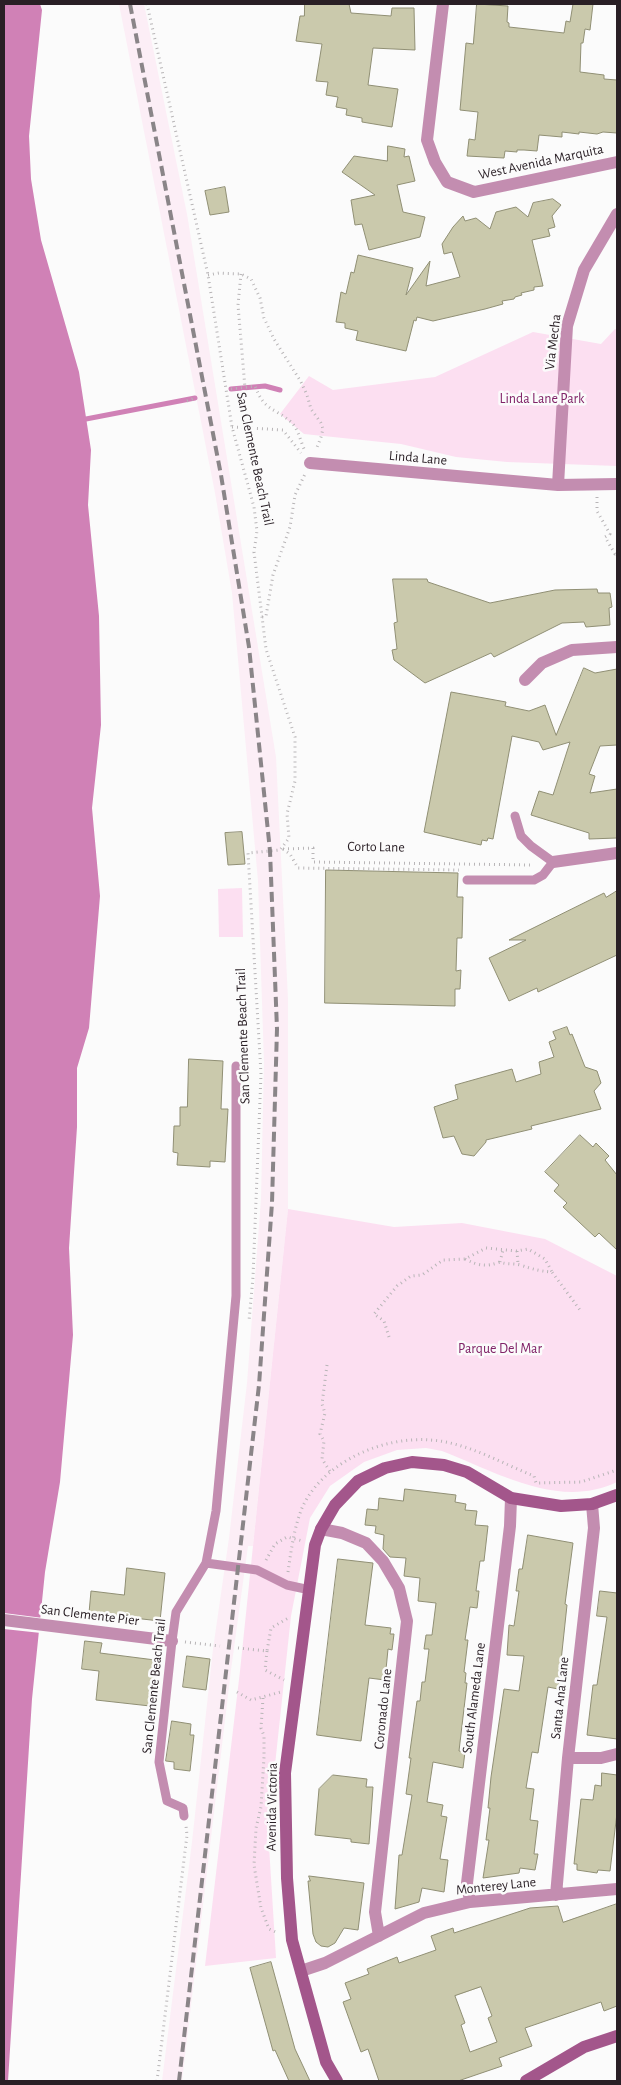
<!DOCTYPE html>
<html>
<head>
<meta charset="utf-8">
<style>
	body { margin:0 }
	#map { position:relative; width:621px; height:2085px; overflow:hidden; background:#fbfbfb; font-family:"Alegreya Sans",sans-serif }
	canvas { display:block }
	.frame { position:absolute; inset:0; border:5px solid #291f25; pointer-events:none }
</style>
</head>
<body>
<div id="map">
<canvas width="621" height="2085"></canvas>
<div class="frame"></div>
</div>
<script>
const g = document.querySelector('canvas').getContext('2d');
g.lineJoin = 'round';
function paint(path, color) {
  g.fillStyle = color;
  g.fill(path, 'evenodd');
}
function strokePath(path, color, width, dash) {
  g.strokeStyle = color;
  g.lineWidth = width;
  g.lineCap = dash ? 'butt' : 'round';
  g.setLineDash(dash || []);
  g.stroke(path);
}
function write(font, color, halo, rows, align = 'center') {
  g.font = font + ' "Alegreya Sans",sans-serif';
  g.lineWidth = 5;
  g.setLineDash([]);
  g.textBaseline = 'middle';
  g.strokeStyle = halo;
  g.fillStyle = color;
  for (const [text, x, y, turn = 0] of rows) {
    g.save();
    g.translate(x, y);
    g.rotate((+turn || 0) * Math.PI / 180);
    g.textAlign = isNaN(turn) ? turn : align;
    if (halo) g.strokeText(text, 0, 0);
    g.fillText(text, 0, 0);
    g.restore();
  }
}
paint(new Path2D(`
	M119,4H144L187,214L276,757L288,999V1209L253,1546H248L231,1670L182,2081H162L192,1842L213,1649L229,1538L247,1383L261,1199L264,1063L258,881L232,593L215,493Z`), '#fceef6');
paint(new Path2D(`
	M615,329L617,330V466L507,462L456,457L401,444L304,434L280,414L309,376L333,390L435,377L533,332L601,344Z
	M242,888L243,937H219L218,889Z
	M288,1209L394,1227L462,1223L545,1239L617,1276V1482C559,1510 496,1472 442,1451L426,1448L397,1450L364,1462L330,1486L310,1518L291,1616L268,1830L276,1958L205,1966L240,1671Z`), '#fcdff1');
paint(new Path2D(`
	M4,4H40L42,10L29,136L31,179L41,240L79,372L91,450L88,505L99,616L101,725L92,808L100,896L89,1028L77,1068V1127L69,1248L73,1335L60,1482L45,1572L32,1699L8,2081H4Z`), '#d081b6');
paint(new Path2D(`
	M4,1613L43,1618L41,1633L4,1629Z`), '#fbfbfb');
strokePath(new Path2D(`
	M231,389L265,386L280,390
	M86,419L195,398`), '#d081b6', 5);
const building = new Path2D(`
	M305,4H349L351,13L391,16L392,8H414L415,50L373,48L368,85L398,89L392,127L362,122V118L346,115L347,109L336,107L338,97L326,95L328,82L316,81L322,44L296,41L300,16H304Z
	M477,4L508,6L507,22L509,23V27L564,33L566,21L570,22L573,4H593L590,30L585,29L583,43H581L580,72L604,75V79L617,80V133L603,132L597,134L579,132V134L562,132V137L539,135L537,151L524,150H517V152L505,151L504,158L467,156L469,139L475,140L478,112L460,110L466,43L473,44Z
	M388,146L405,149L404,157L409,156L415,181L397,185L403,212L425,217L420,237L369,250L362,224L355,225L351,200L375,195L342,172L354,156L387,161Z
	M225,187L229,212L210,215L205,191Z
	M553,199L561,205L552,216L555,227L548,229L550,236L532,240L543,286L534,287V290L521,293L522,295L515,297L514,299L502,301L503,304L485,309L433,321L417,317L416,321L414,320L406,351L356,340L358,331L345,328V323L336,322L341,292L346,294L351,272L354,273L358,255L413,268L406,295L430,261L426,286L460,277L452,252L444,254L442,244L453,227L463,216L465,221L476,218L490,229L496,212L516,207L528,217L533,203Z
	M393,579H427L428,582L490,603L555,590L597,589L598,593H610L612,607L609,608L610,625L586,627L584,622L562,623L494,657L491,653L425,683L394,660L392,650L397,649L394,623L397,622Z
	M584,668L595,673L617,669V745L600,746L589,774L595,776L590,793L617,789V838L589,839V833L531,815L539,791L553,795L570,742L543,750L539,742L512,736L493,839L488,838L487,841L482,840L481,845L424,832L451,692L506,702L505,706L529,711L545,705L556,735Z
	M242,832L245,864L228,865L225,833Z
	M326,870L458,873L457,897H463L462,938H457L456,971L461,970L460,989H455V1006L325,1003Z
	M617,891V955L538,992L537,988L509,1001L489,958L526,940H509L604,893L606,897Z
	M567,1027L570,1035L572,1034L585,1067L597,1071L601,1083L594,1091L601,1109L531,1126L532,1129L486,1140V1142L474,1156L462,1154L454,1136L443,1138L434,1107L458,1099L455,1085L512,1069L516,1082L541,1074L539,1062L554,1057L549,1042L556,1039L553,1032Z
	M189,1059L223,1061L221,1109H228L225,1162L210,1161V1167L177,1165L178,1153L173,1152L174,1126H180V1107H187Z
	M580,1135L593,1147L596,1143L609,1156L605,1160L617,1175V1250L599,1233L595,1237L563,1207L567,1203L554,1191L559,1185L545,1172Z
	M405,1489L456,1495L455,1502L466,1504L465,1510L477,1511L475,1525L488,1526L484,1561H480L476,1591H479L477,1608L470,1607L465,1640H468L464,1672L466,1673L465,1683H467L459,1751L465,1752L463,1768L433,1762L427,1802L443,1805L441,1816L447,1817L440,1859L448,1860L444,1892L422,1888L419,1902L395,1909L399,1855H402L412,1795L406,1794L411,1758H409L417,1701H420L422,1682H425L429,1649H424L426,1635H432L436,1603L418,1601L420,1578L404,1576L406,1558L390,1557L383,1549L384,1535L375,1533L376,1526L365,1525L367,1509L378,1510L379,1498L403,1501Z
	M528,1535L573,1543L565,1604L567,1605L558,1689L548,1687L538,1753L532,1752L526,1788L534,1789L530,1820L538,1821L534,1854H538L535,1870L520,1868L519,1873L483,1878L489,1840H486L490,1808H488L491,1777L504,1689L519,1691L524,1656L507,1655L509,1625L514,1626L519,1591H516L519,1569H522Z
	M338,1559L373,1563L365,1625L391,1628L390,1634H394L392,1650L388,1649L385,1680L369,1678L361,1741L317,1735Z
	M127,1568L165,1573L160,1621L89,1613L91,1591L124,1595Z
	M600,1591L617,1593V1739L587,1735L593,1685H597L607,1617L597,1616Z
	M85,1641L102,1643L100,1653L155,1660L150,1706L96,1700L99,1671L82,1669Z
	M187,1656L210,1659L206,1690L183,1687Z
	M172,1721L191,1724L190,1735H194L190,1771L174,1769V1762L166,1761Z
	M602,1773L617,1775V1813L610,1871L598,1870L597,1873L577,1870V1864H574L581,1799L593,1800L595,1785L601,1786Z
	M333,1775L367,1779L366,1787H373L369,1844L351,1842V1839L315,1835L319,1789Z
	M309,1876L364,1883L358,1930L344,1928L335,1943L328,1947L321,1946L316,1942L313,1934L308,1881H310Z
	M617,1904V2006L604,2011L601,2002L525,2028L532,2046L499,2058L502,2066L458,2081H379L368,2049L361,2052L343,2002L351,1999L345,1983L369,1974L367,1969L397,1957L399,1963L436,1950L431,1936L453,1928L454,1933L530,1908L558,1906L563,1922ZM481,1987L492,2016L488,2018L497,2042L470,2052L461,2025L465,2023L455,1996Z
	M271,1962L295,2049L310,2081H289L275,2050L273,2051L250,1968Z`);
paint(building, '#cac9ac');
strokePath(building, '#908f74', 1);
strokePath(new Path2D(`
	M147,4L208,275L232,427L254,507L257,531L254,552L266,649L295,737V781L287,814L289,838L280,850L248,853L261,1074L253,1277L249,1321
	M241,274L238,305L245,388
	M208,275L219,273L241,274L251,279L260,298L264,318L274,339L301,382L307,395L311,409L321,423L323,429L321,437L316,450
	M231,389L255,386C265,412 274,407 291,422C298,428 301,443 305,451
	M187,401L195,398
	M232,427L283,430L301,453
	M597,497V511L610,534L605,537L615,554L617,553
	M262,617L266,616L273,575L290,527L295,495L305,474
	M283,849L313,848V862L533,865
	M283,849L290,854L298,868L459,870
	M517,1251L518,1264
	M465,1259C479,1266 486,1267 500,1262C507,1265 513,1263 520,1265C533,1269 538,1271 552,1272L580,1310
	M500,1262L503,1250
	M389,1337L384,1321L374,1314L397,1286L411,1276L422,1275L443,1260L465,1259L486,1248L517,1251L528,1249L545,1259L552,1272
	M327,1365L322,1404L325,1413L320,1434L324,1441L322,1459L331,1473
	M266,1560L275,1544L287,1537L303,1541
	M288,1572C291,1551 294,1528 302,1508C322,1463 382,1436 430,1440C466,1442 501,1463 534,1476L536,1483L581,1482L617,1470
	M185,1642L220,1646
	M238,1648L267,1651L271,1628L290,1617
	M267,1651L265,1670L284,1680
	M237,1692L251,1700L281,1692
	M263,1698L261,1728L264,1736V1757L261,1807L256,1828L254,1865L261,1908L269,1929L278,1933
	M157,2081L187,1835L186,1826`), '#b8b5b7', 3, [1, 4]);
strokePath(new Path2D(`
	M467,880H534L543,875L553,862L531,846L521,836L515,816
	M206,1563L257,1570L287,1585L310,1590
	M184,1816L183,1808L167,1801L159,1762L172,1641L176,1612L206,1563L216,1511L236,1296V1066`), '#c38db0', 9);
strokePath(new Path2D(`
	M443,4L427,140L435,162L447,182L474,192L617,162
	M310,463L558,485L617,484
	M558,485L567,326L584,270L617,214
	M525,680L542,663L572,650L617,647
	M553,862L617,853
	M321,1529L342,1533L366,1543L383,1561L399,1588L407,1621L375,1912L379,1936
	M4,1620L172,1641
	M568,1758H601L617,1754
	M556,1895L568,1758L594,1528L592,1504
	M470,1902L467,1883L510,1526L511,1498
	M301,1971L325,1963L424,1913L470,1902L617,1889`), '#c38db0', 12);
strokePath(new Path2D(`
	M337,2081L326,2062L292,1940L287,1878L285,1773L315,1545L321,1529L335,1505L358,1481L385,1468L412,1462L444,1465L467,1472L511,1498L561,1506L592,1504L617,1495
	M526,2081L584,2047L617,2036`), '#a3568b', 12);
strokePath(new Path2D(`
	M130,4L221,475L249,647L270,851L277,1029L272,1203L259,1385L179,2081`), '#8a8588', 4, [10, 5]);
write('14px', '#291f25', '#fbfbfb', [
	["West Avenida Marquita",541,162,-12],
	["Via Mecha",553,342,-83],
	["Linda Lane",418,458,5],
	["San Clemente Beach Trail",255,459,78],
	["Corto Lane",376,847,1],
	["San Clemente Beach Trail",243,1036,-92],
	["San Clemente Pier",90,1615,7],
	["San Clemente Beach Trail",154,1686,-84],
	["South Alameda Lane",474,1698,-83],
	["Santa Ana Lane",560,1698,-84],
	["Coronado Lane",383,1709,-84],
	["Avenida Victoria",272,1807,-89],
	["Monterey Lane",496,1886,-6]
]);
write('14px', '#802368', '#fbfbfb', [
	["Linda Lane Park",542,399],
	["Parque Del Mar",500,1349]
]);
</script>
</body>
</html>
